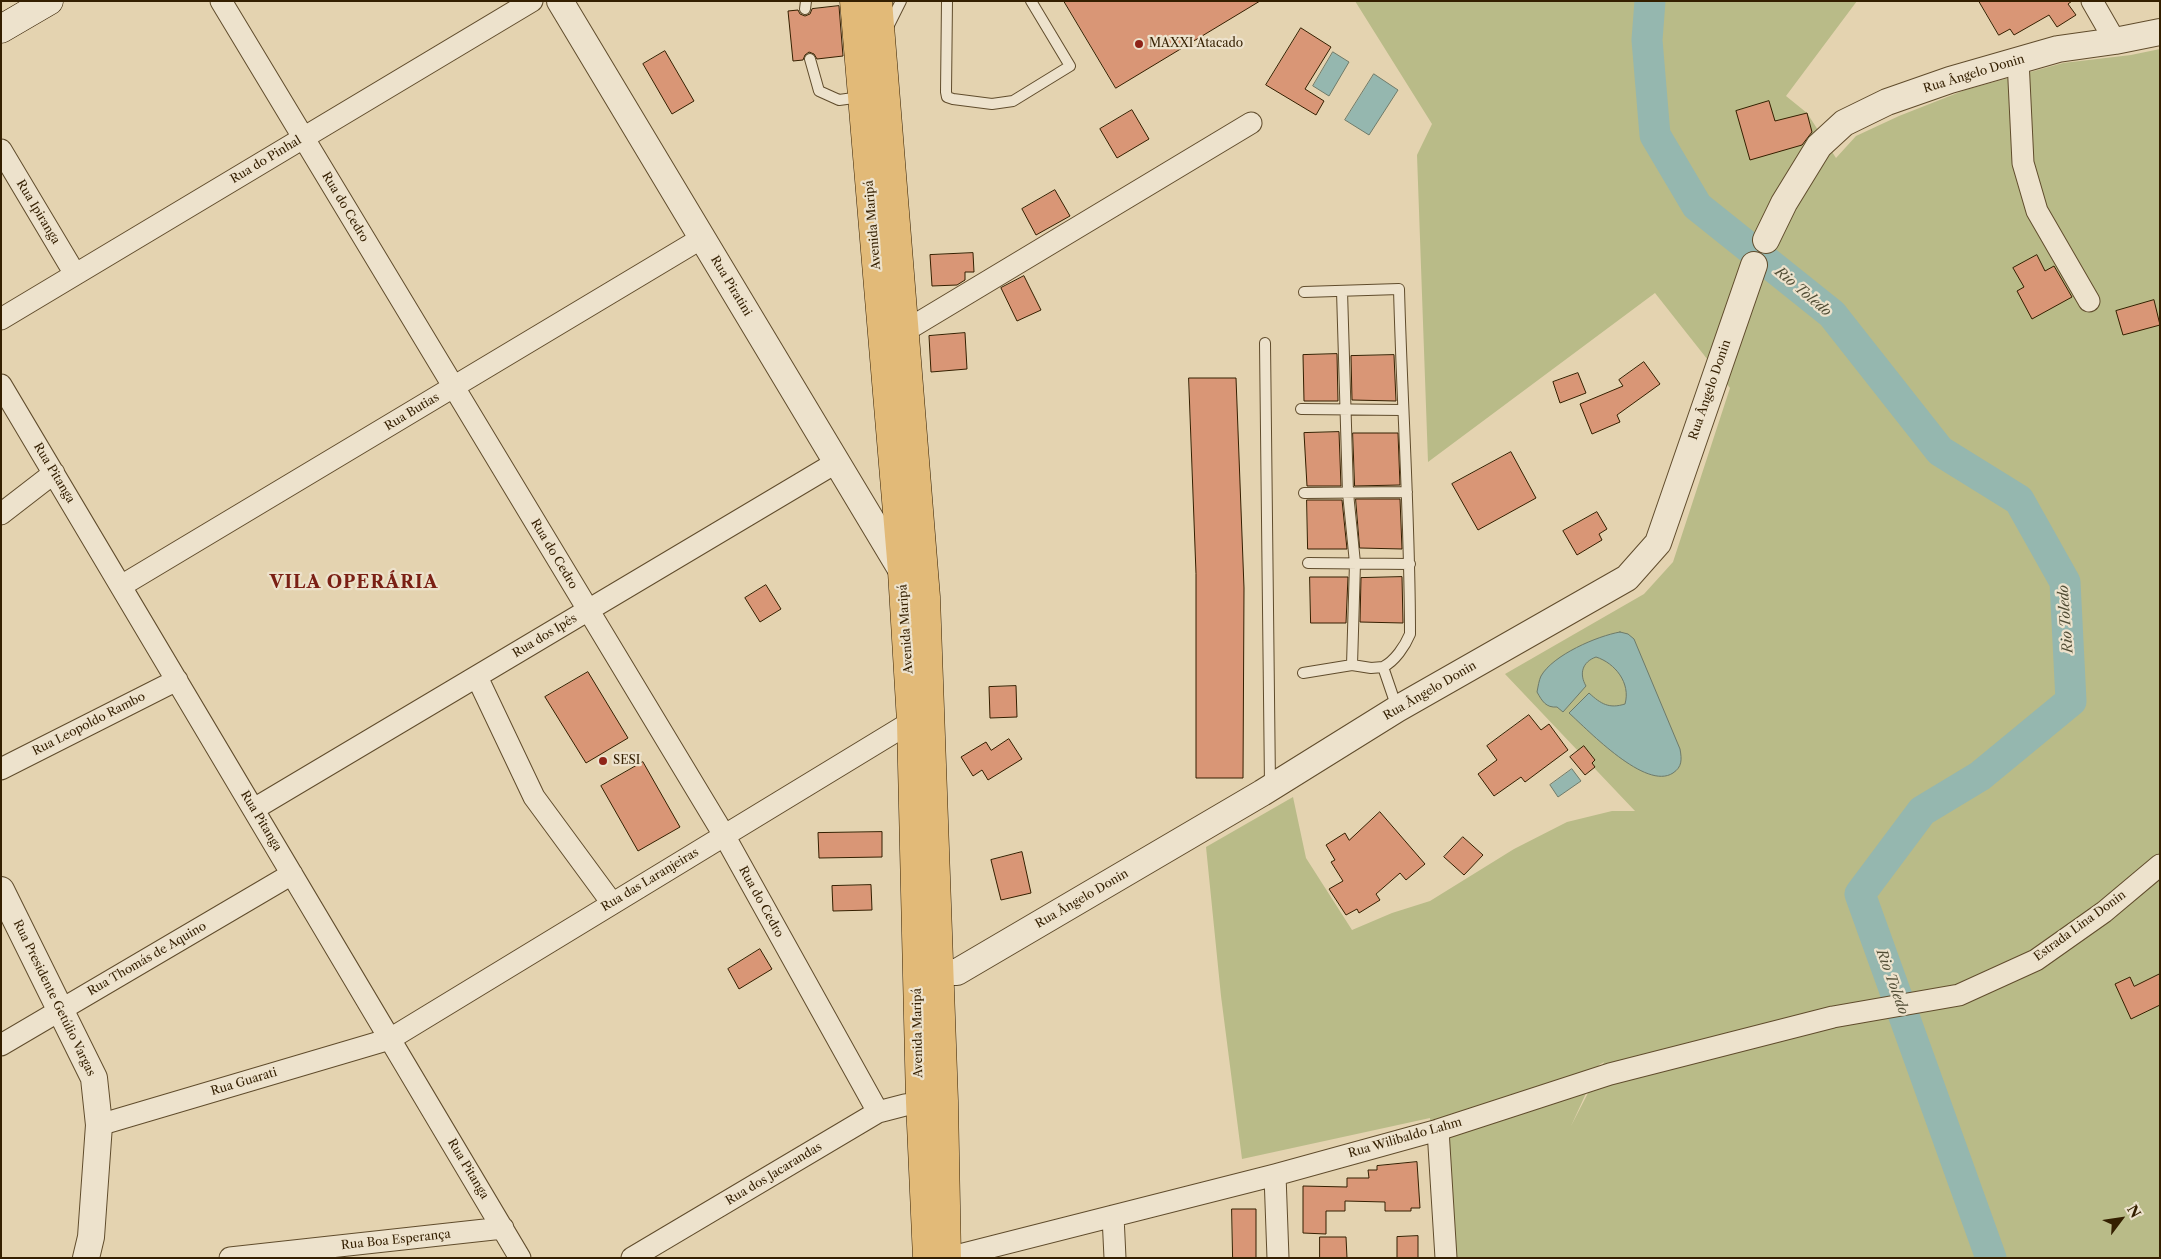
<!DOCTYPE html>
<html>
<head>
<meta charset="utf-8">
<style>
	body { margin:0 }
	#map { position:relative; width:2161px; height:1259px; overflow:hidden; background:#e4d3b0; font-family:"Libre Caslon Text",serif }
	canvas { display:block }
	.frame { position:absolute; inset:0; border:2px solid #341f00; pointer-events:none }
	.north { position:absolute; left:2096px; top:1194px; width:50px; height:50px; -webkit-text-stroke:4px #ede2cc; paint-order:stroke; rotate:59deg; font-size:14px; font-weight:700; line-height:20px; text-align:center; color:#341f00 }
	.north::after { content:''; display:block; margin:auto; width:18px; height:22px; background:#341f00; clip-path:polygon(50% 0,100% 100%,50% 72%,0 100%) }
</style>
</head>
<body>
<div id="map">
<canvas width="2161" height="1259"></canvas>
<div class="frame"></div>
<div class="north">N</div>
</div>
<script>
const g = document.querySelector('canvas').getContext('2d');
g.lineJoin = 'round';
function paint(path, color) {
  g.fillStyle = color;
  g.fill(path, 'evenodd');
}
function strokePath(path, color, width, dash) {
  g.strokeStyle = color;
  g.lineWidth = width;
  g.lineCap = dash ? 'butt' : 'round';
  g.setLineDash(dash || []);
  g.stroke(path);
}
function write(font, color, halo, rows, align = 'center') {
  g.font = font + ' "Libre Caslon Text",serif';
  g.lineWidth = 4.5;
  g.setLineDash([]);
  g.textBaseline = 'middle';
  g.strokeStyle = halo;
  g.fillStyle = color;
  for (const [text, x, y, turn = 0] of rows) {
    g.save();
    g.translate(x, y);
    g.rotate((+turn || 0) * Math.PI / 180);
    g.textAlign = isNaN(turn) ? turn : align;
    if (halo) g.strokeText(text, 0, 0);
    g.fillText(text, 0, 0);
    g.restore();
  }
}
paint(new Path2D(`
	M1355,1H1857L1786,96L1807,113L1836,158L1856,136L1899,116L1965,90L2063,63L2131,55L2160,49V1258H1440L1430,1118L1242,1159L1221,996L1206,847L1293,797L1306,858L1352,930L1392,913L1430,901L1514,849L1567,822L1612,811H1635L1505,674L1644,594L1673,562L1730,388L1655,293L1428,462L1417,155L1432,124ZM1604,1062L1571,1126L1599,1065Z`), '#b9bb88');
const water = new Path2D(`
	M1333,52L1349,62L1329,96L1313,86Z
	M1374,74L1398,90L1369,135L1345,120Z
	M1620,632L1628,634L1634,639L1680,749C1682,760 1682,767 1673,773C1646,791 1589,731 1569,713L1589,693C1601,704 1609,709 1625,704C1631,683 1615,663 1596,657C1582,662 1579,674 1586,686L1563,712L1557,707C1546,708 1542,701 1537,692C1538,687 1539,680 1541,676C1553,655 1597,636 1620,632Z
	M1572,769L1581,781L1558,797L1550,785Z`);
paint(water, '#95b7af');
strokePath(water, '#6e7a69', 1);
strokePath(new Path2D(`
	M1650,1L1647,40L1655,135L1697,206L1832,314L1940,451L2019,500L2065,582L2071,701L1980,776L1922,811L1860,894L1991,1258`), '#95b7af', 31);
const building = new Path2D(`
	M1064,1H1260L1116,88Z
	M1979,1H2072L2068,4L2076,15L2057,27L2049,15L2014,35L2010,29L1999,35Z
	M839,6L843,56L817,59L814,54L809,52L805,55L803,60L793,61L788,11L798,10L800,14L805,16L810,14L812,9Z
	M1301,28L1331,47L1305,89L1324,101L1316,115L1266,85Z
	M665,51L694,101L672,114L643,64Z
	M1769,101L1775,121L1807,113L1812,132L1802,145L1750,160L1736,111Z
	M1132,110L1149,139L1117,158L1100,129Z
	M1055,190L1070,216L1036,235L1022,209Z
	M973,253L974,272H965V280L957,285L932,286L930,255Z
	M2037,255L2045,271L2054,266L2072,297L2032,319L2017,291L2024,287L2013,268Z
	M1024,276L1041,310L1017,321L1001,288Z
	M2154,300L2160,325L2123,335L2116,311Z
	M965,333L967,369L931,372L929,336Z
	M1337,354L1338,401H1304L1303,355Z
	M1394,355L1396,401L1352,400L1351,356Z
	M1644,362L1660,384L1617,415L1620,422L1592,434L1580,404L1623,386L1619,380Z
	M1578,373L1586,393L1560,403L1553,382Z
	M1189,378H1236L1244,588L1243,778H1196V574Z
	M1339,432L1341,486H1307L1304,433Z
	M1353,433H1398L1400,485L1355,486Z
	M1511,452L1536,498L1478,530L1452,484Z
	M1356,499H1400L1402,549L1360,548Z
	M1307,500H1342L1347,549H1308Z
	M1597,512L1607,529L1599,534L1602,540L1577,555L1563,531Z
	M1310,577H1348L1346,623H1311Z
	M1402,577L1403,623L1360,622L1361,578Z
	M766,585L781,609L760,622L745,598Z
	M588,672L628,738L586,763L545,697Z
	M1016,686L1017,717L990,718L989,687Z
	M1529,715L1541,730L1549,724L1568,750L1525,782L1521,777L1494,796L1478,774L1497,760L1487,746Z
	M1009,739L1022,759L988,780L982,770L973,776L961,757L986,742L991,750Z
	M1584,746L1595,760L1592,763L1595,767L1585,775L1570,757Z
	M643,762L680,827L638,851L601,786Z
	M1380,812L1425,864L1406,880L1400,873L1376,894L1380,900L1359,913L1357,909L1346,915L1329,889L1343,881L1331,862L1335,860L1326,845L1345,833L1349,840Z
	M882,832V857L819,858L818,833Z
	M1463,837L1483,855L1464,875L1444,857Z
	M1022,852L1031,893L1001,900L991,860Z
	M871,885L872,910L833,911L832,886Z
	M760,949L772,969L739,989L728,969Z
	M2160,974V1005L2131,1019L2115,984L2130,977L2134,986Z
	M1417,1162L1420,1208H1411V1211H1385V1202L1345,1201V1211H1326V1234L1303,1233V1186L1347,1187V1178H1369L1368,1170H1377V1166Z
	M1232,1209H1256V1258H1233Z
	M1418,1236V1258H1397V1237Z
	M1320,1237H1346L1347,1258H1320Z`);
paint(building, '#d99676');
strokePath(building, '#341f00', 1);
const service = new Path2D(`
	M947,1L946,92L947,97L953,99L992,104L1013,101L1070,66L1031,1
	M805,9L806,1
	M887,29L901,1
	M810,59L819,91L839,100L861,97
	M1342,291L1348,493L1355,563L1352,665
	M1304,292L1399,289C1402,404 1410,519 1410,634C1405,646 1395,661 1383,667L1397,708
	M1265,343L1270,785
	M1301,409L1402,410
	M1304,493L1407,492
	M1308,563L1410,564
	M1303,673L1352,665L1371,668L1383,667`);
const minor = new Path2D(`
	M221,1L724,835L878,1112
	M2092,1L2115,41
	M2018,60L2023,163L2037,211L2089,301
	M1,150L75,274
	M1,319L532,1
	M905,331L1251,123
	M1,385L520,1258
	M1,514L54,473
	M121,586L702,238
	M477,677L534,797L612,903
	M1,769L177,680
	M254,809L837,462
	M1,1045L292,874
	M99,1125L390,1039L911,722H925
	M1438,1130L1446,1258
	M1275,1175L1278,1258
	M1113,1216L1115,1258
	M230,1258L503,1228
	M632,1258L878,1112L905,1105L936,1101
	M948,1258L1275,1175L1438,1130L1610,1074L1833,1017L1959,995L2036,960L2104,912L2160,865`);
const tertiary = new Path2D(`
	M560,1L902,571
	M1766,240L1784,203L1819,146L1844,123L1887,102L1950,80L2058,49L2115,41L2160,32
	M1,890L94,1078L99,1125L91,1237L86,1258
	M939,972H957L1262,793L1397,709L1627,578L1658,543L1754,265`);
const secondary = new Path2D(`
	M1,29L49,1`);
const primary = new Path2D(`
	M854,1L902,571L911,722L920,1102L927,1258
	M878,1L926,597L944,1101L947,1258`);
strokePath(service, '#604c2c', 12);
strokePath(minor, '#604c2c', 23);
strokePath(tertiary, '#604c2c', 28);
strokePath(secondary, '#341f00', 29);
strokePath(primary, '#341f00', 29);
strokePath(service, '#ede2cc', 10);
strokePath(minor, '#ede2cc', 21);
strokePath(tertiary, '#ede2cc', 26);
strokePath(secondary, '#ede2cc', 28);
strokePath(primary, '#e2ba78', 28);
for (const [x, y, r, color] of [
	[1139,44,5,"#8f2418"],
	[603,761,5,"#8f2418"]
]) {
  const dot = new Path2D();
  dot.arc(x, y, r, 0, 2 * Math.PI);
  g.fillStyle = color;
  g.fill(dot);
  strokePath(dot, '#ede2cc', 2);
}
write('12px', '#341f00', '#ede2cc', [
	["MAXXI Atacado",1149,44],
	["SESI",613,761]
], 'left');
write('12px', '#341f00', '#ede2cc', [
	["Rua Ângelo Donin",1974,74,-17],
	["Rua do Pinhal",266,160,-31],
	["Rua do Cedro",345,207,59],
	["Rua Ipiranga",38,212,59],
	["Avenida Maripá",873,225,-95],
	["Rua Piratini",731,286,59],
	["Rua Ângelo Donin",1710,390,-71],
	["Rua Butias",412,412,-31],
	["Rua Pitanga",54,473,59],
	["Rua do Cedro",554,554,59],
	["Avenida Maripá",906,629,-94],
	["Rua dos Ipês",545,636,-31],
	["Rua Ângelo Donin",1430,691,-30],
	["Rua Leopoldo Rambo",89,724,-27],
	["Rua Pitanga",261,821,59],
	["Rua das Laranjeiras",650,880,-31],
	["Rua Ângelo Donin",1082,899,-30],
	["Rua do Cedro",761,902,61],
	["Estrada Lina Donin",2080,926,-36],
	["Rua Thomás de Aquino",147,959,-30],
	["Rua Presidente Getúlio Vargas",54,998,64],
	["Avenida Maripá",918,1033,-91],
	["Rua Guarati",244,1082,-17],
	["Rua Wilibaldo Lahm",1405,1138,-16],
	["Rua Pitanga",468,1169,59],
	["Rua dos Jacarandas",774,1174,-31],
	["Rua Boa Esperança",396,1240,-6]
]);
write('italic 14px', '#514d35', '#ede2cc', [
	["Rio Toledo",1803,292,40],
	["Rio Toledo",2066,619,-94],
	["Rio Toledo",1892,982,70]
]);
g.letterSpacing = '1px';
write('bold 18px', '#7a1f14', '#ede2cc', [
	["VILA OPERÁRIA",354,583]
]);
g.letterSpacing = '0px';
</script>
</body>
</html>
